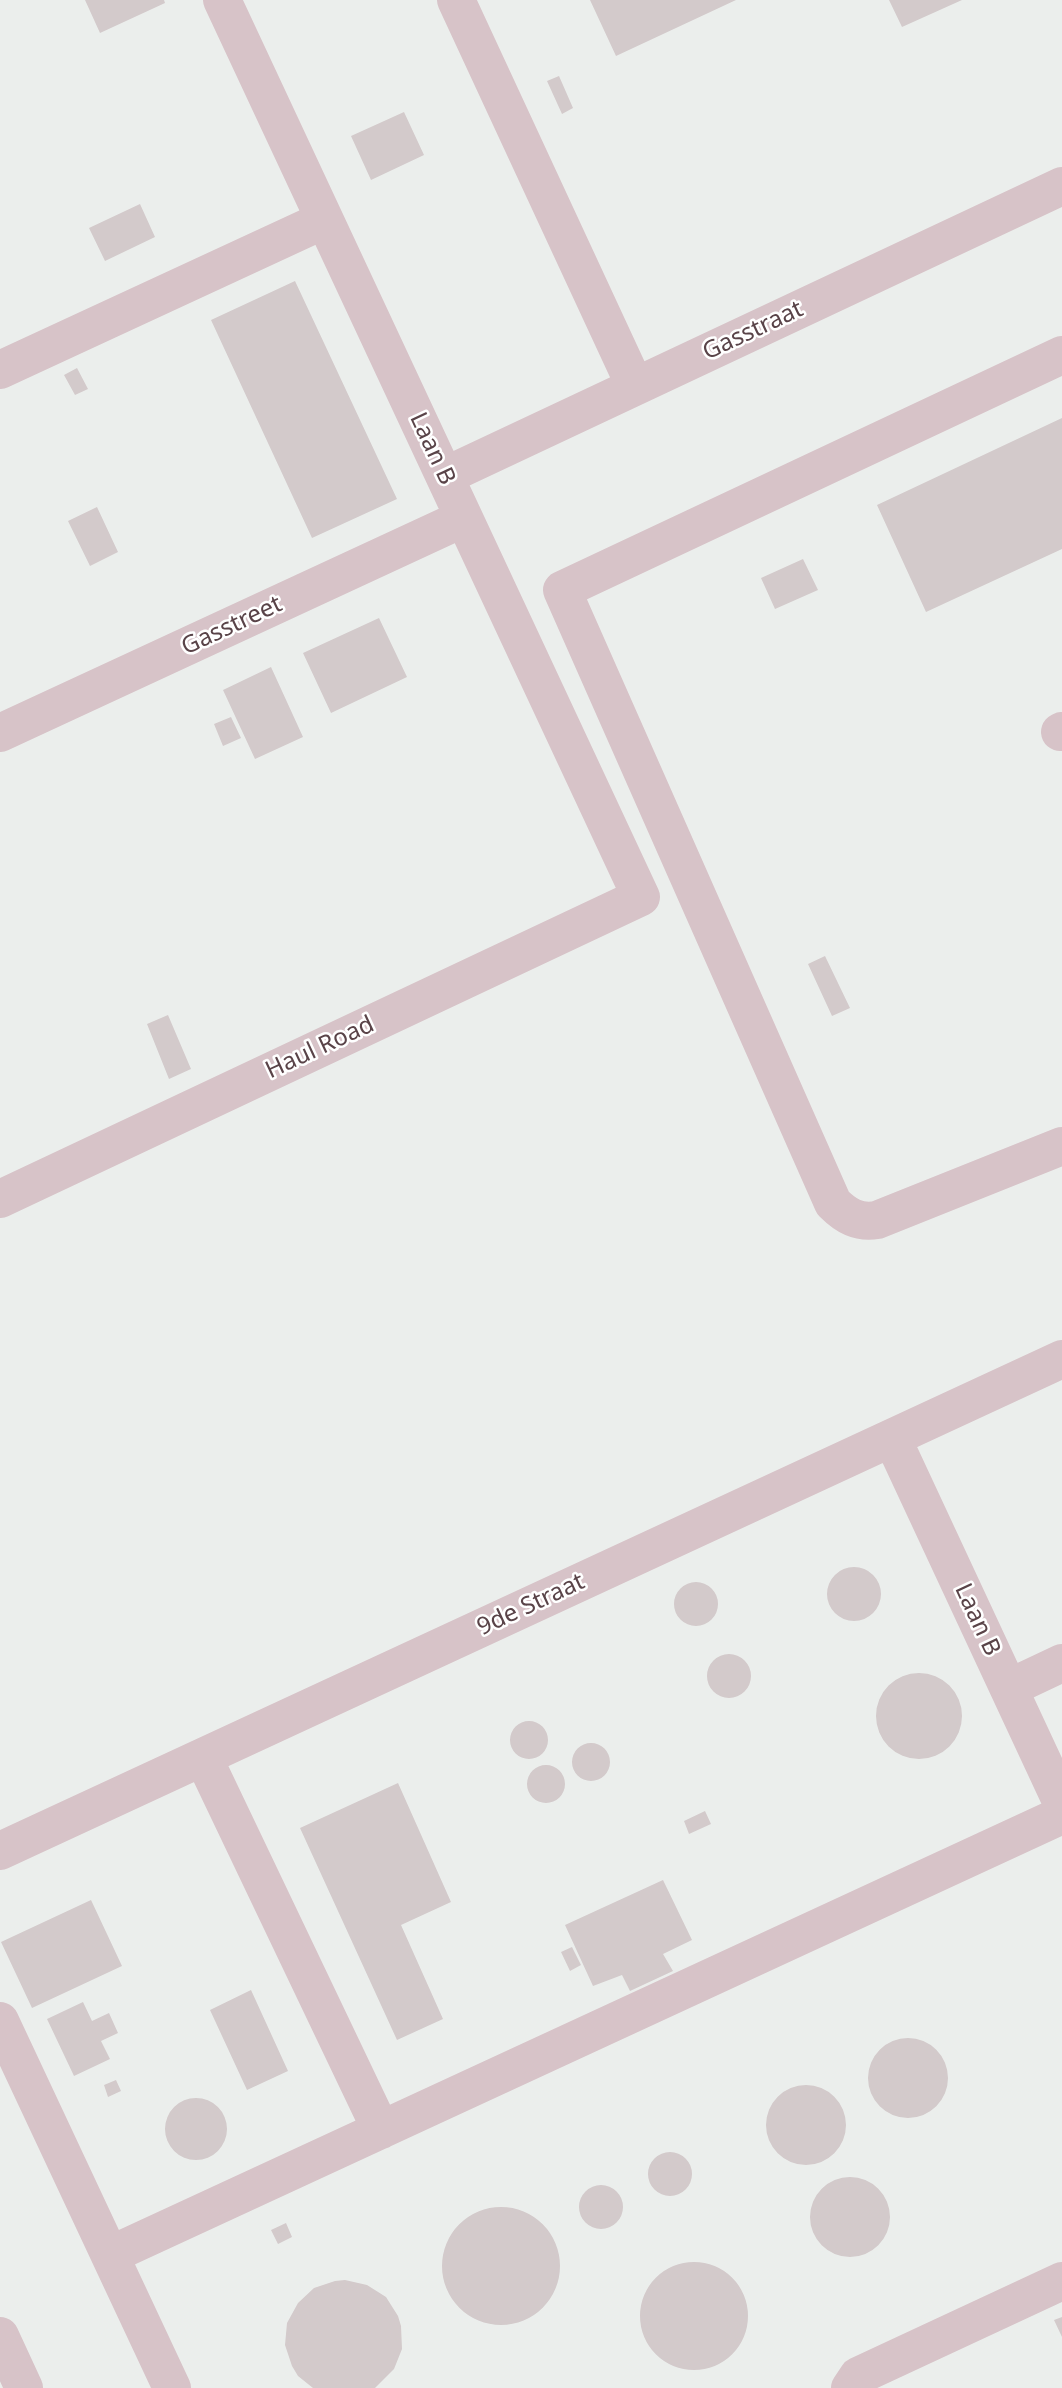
<!DOCTYPE html>
<html>
<head>
<meta charset="utf-8">
<style>
	body { margin:0 }
	canvas { display:block; background:#ebeeec }
</style>
</head>
<body>
<canvas width="1062" height="2388"></canvas>
<script>
const g = document.querySelector('canvas').getContext('2d');
g.lineJoin = 'round';
function paint(path, color) {
  g.fillStyle = color;
  g.fill(path, 'evenodd');
}
function strokePath(path, color, width, dash) {
  g.strokeStyle = color;
  g.lineWidth = width;
  g.lineCap = dash ? 'butt' : 'round';
  g.setLineDash(dash || []);
  g.stroke(path);
}
function write(font, color, halo, rows, align = 'center') {
  g.font = font + ' "Noto Sans",sans-serif';
  g.lineWidth = 5;
  g.setLineDash([]);
  g.textBaseline = 'middle';
  g.strokeStyle = halo;
  g.fillStyle = color;
  for (const [text, x, y, turn = 0] of rows) {
    g.save();
    g.translate(x, y);
    g.rotate((+turn || 0) * Math.PI / 180);
    g.textAlign = isNaN(turn) ? turn : align;
    if (halo) g.strokeText(text, 0, 0);
    g.fillText(text, 0, 0);
    g.restore();
  }
}
paint(new Path2D(`
	M85,0H164L165,3L100,33Z
	M590,0H736L616,56Z
	M889,0H962L902,27Z
	M559,76L573,108L562,114L547,81Z
	M404,112L424,155L371,180L351,136Z
	M140,204L155,237L105,261L89,228Z
	M295,281L397,499L312,538L211,320Z
	M77,368L88,389L75,395L64,375Z
	M1062,418V549L926,612L877,505Z
	M97,507L118,552L90,566L68,521Z
	M803,559L818,590L775,609L761,578Z
	M379,618L407,677L331,713L303,653Z
	M271,667L303,737L255,759L223,690Z
	M231,717L241,738L223,746L214,724Z
	M825,956L850,1008L832,1016L808,964Z
	M168,1015L191,1069L169,1079L147,1024Z
	M827 1594a27 27 0 1 1 54 0a27 27 0 1 1-54 0Z
	M674 1604a22 22 0 1 1 44 0a22 22 0 1 1-44 0Z
	M707 1676a22 22 0 1 1 44 0a22 22 0 1 1-44 0Z
	M876 1716a43 43 0 1 1 86 0a43 43 0 1 1-86 0Z
	M510 1740a19 19 0 1 1 38 0a19 19 0 1 1-38 0Z
	M572 1762a19 19 0 1 1 38 0a19 19 0 1 1-38 0Z
	M527 1784a19 19 0 1 1 38 0a19 19 0 1 1-38 0Z
	M398,1783L451,1902L401,1925L443,2019L397,2040L300,1828Z
	M705,1811L711,1824L689,1834L684,1821Z
	M663,1880L692,1940L663,1954L673,1971L630,1991L622,1975L593,1986L565,1925Z
	M91,1900L122,1966L32,2008L1,1942Z
	M572,1947L581,1965L570,1971L561,1952Z
	M251,1990L288,2071L247,2090L210,2010Z
	M83,2002L92,2021L109,2013L118,2033L101,2041L110,2059L74,2076L47,2019Z
	M868 2078a40 40 0 1 1 80 0a40 40 0 1 1-80 0Z
	M116,2080L121,2091L108,2097L104,2085Z
	M766 2125a40 40 0 1 1 80 0a40 40 0 1 1-80 0Z
	M165 2129a31 31 0 1 1 62 0a31 31 0 1 1-62 0Z
	M648 2174a22 22 0 1 1 44 0a22 22 0 1 1-44 0Z
	M810 2217a40 40 0 1 1 80 0a40 40 0 1 1-80 0Z
	M579 2207a22 22 0 1 1 44 0a22 22 0 1 1-44 0Z
	M442 2266a59 59 0 1 1 118 0a59 59 0 1 1-118 0Z
	M286,2223L292,2237L278,2244L271,2230Z
	M640 2316a54 54 0 1 1 108 0a54 54 0 1 1-108 0Z
	M345,2280L367,2285L386,2297L398,2316L401,2326L402,2349L394,2369L375,2388H313L298,2376L292,2366L285,2345L287,2323L298,2303L314,2288L335,2281Z
	M1062,2317V2337L1054,2320Z`), '#d3cacb');
strokePath(new Path2D(`
	M456,0L635,386
	M1062,355L562,590L833,1203C846,1216 858,1223 877,1220L1062,1146
	M0,370L324,220
	M445,476L1062,186
	M1060,732L1062,731
	M0,733L464,518
	M0,1199L641,897L222,0
	M892,1438L1062,1803
	M1009,1688L1062,1663
	M203,1757L381,2130
	M0,1851L1062,1359
	M0,2021L172,2388
	M110,2255L1062,1815
	M0,2336L24,2388
	M850,2388L858,2376L1062,2281`), '#d7c3c8', 38);
write('24px', '#594348', '#fff', [
	["Gasstraat",753,331,-25],
	["Laan B",432,449,65],
	["Gasstreet",232,626,-25],
	["Haul Road",320,1048,-25],
	["9de Straat",531,1605,-25],
	["Laan B",977,1620,65]
]);
</script>
</body>
</html>
